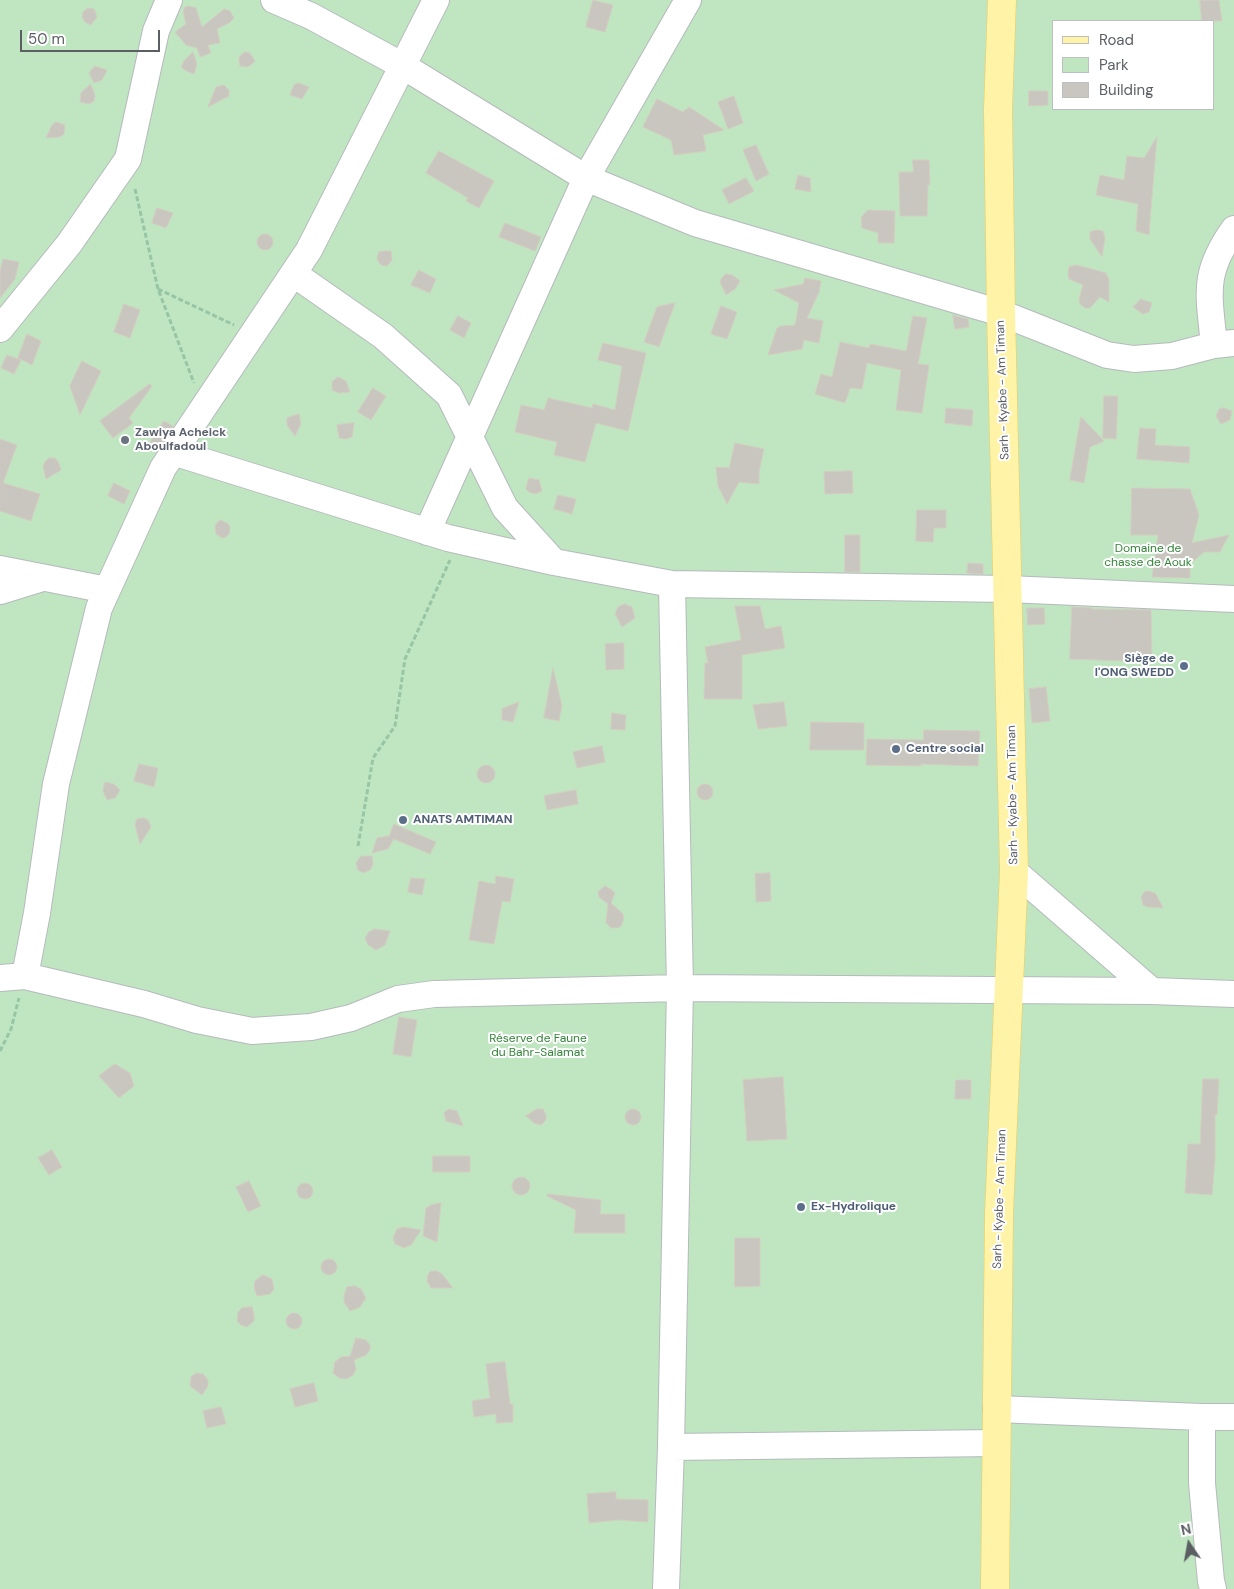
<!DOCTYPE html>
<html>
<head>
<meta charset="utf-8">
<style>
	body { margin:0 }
	#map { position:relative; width:1234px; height:1589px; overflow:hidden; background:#eeece3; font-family:"DM Sans",sans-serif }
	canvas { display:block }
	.legend { position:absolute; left:1052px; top:20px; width:162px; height:90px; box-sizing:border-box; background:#fff; border:1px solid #bdbfc1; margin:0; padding:6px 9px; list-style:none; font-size:15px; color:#5b5f64 }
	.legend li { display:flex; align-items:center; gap:10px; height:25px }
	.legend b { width:25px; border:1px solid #bdbfc1 }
	.north { position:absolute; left:1164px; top:1519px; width:50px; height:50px; -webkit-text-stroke:4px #fff; paint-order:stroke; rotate:348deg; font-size:14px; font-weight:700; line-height:20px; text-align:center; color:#5b5f64 }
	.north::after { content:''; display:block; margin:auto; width:18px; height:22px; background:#5b5f64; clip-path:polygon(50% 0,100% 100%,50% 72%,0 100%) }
	.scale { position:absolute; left:20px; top:30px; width:140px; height:22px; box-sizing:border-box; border:2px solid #5b5f64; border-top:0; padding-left:6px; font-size:15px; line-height:18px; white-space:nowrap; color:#5b5f64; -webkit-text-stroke:4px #fff; paint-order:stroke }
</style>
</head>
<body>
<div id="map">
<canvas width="1234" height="1589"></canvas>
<ul class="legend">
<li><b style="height:6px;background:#fff3a7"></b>Road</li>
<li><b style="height:14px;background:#bfe6c0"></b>Park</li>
<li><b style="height:14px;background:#c9c6c0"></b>Building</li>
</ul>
<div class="north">N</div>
<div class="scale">50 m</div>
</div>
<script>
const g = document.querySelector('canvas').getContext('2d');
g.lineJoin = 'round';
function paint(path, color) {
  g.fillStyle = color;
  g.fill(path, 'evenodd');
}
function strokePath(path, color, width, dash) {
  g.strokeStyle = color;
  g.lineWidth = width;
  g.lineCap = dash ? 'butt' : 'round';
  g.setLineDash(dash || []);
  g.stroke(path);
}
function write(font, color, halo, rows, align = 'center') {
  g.font = font + ' "DM Sans",sans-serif';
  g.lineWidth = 4;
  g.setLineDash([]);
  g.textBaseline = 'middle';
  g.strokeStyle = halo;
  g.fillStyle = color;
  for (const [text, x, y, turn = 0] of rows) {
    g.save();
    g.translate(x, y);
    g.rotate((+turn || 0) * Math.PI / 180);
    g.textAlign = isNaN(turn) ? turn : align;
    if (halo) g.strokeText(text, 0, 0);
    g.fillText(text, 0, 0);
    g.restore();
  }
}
paint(new Path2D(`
	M0,0H1234V1589H0ZM1053,21H1213V109H1053Z`), '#bfe6c0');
const building = new Path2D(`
	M593,0L613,5L605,32L586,27Z
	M1200,0H1219L1222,21H1202Z
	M189,6L196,8L202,27L224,9L230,11L234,18L229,23L217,29L220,43L208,45L211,53L200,57L197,48L186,45L175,32L186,24L183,12L185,7Z
	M88,8L94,9L97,17L91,25L85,22L82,17L83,12Z
	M193,52L197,64L194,74L186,71L181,67L184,61Z
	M245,52L250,53L255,61L248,67L240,66L239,61V57Z
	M95,66L107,70L102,80L94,83L89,73Z
	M299,83L309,87L302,99L290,95L294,85Z
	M91,84L95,96L94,101L89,104L80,102L81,93Z
	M224,85L229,90V96L208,107L216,87Z
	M1029,91H1048V105L1029,106Z
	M734,96L743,123L728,129L718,102Z
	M657,99L683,112L689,107L724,130L703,135L706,151L674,155L671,140L643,127Z
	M56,122L65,125L64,134L60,137L46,138L52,125Z
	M1157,137L1150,220L1149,235L1136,231L1138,204L1096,195L1100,175L1124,180L1127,156L1144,158Z
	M756,145L769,174L756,181L743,150Z
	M439,151L494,181L479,208L466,201L468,198L426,173Z
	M913,160H929L930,185H928L927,216H900L899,172H913Z
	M798,175L810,178L811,192L795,189Z
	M746,178L754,191L729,204L722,190Z
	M157,208L173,213L166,228L152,223Z
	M868,210L895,211L894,243H878V233L862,228L861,218Z
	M505,223L541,237L535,251L499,237Z
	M1097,230L1103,231L1105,238L1102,257L1090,239V232Z
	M257 242a8 8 0 1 1 16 0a8 8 0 1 1-16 0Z
	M384,251H391L392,260L387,266L381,265L378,261L377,257L379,252Z
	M3,259L19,262L15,279L0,298V272Z
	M1077,265L1106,273L1109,279V302L1100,297L1090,308H1085L1080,304L1079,299L1083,285L1069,279L1068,275L1069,267Z
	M419,270L436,279L430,293L411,285Z
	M726,274L732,275L740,281L735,289L726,295L720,282L721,279Z
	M805,278L821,281L819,292L807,318L823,321L819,343L804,340L802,349L768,355L777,328L781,326L795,325L799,303L774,290L803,284Z
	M1141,299L1152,303L1149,312L1143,314L1133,307Z
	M675,303L659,347L644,342L657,307Z
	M124,304L140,310L130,338L114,332Z
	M721,306L737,312L727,339L711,334Z
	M953,315L968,319L969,327L955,329Z
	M458,316L471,323L464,338L450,330Z
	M913,316L927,318L918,364L929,365L922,413L896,410L901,370L867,363L862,389L850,388L845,403L815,394L821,374L832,377L840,342L869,348L870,344L906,351Z
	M27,334L41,341L32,365L18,358Z
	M603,343L646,353L628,431L596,423L585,462L554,455L557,442L515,432L521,405L544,410L548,398L592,408L593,404L615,410L622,366L598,360Z
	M7,355L21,360L14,374L1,368Z
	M82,361L101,371L80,415L70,386Z
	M338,377L346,381L350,392L339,393L332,390V382Z
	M150,384L152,386L129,418L133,423L113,438L100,421Z
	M373,388L386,396L371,420L358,412Z
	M1104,396H1118L1116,439L1103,438Z
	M946,408L973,410L972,426L945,423Z
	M1224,408L1232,411L1230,420L1221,424L1216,416L1219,409Z
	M299,414L301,424L295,436L287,425V418Z
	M1081,417L1104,441L1090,447L1084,483L1070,480Z
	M164,421L173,426L158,448L150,443Z
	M354,423L352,437L346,439L339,438L337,425Z
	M1140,428L1156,429L1155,445L1190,447L1189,463L1137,459Z
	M0,439L17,445L3,483L40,494L31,521L0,511Z
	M735,443L764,449L759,472V484L739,482L727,504L718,486L716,467L729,468Z
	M49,458H54L58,461L61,470L46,479L43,466L45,462Z
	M852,471L853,493L825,494L824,472Z
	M529,478L539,480L542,491L535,494L529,492L526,489Z
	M114,483L130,491L124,504L108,496Z
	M1132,488L1190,489L1199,515L1192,543L1229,535L1220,552H1204L1190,564V578L1152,577L1158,535H1131Z
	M558,495L576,499L572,514L554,509Z
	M917,510H946V528H934L933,542L916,541Z
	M220,520L227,523L230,526L229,534L226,537L222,538L216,534L215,526Z
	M845,535H860V572H845Z
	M968,563L983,564V574L967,573Z
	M625,604L632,607L635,618L622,627L615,614L618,607Z
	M735,606H760L765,629L781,626L785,648L742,655V699H704L705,663H708L705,647L741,640Z
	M1072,607L1092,608V609L1151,610L1152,662L1070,659Z
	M1027,608H1044L1045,624L1028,625Z
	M624,643V669L606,670L605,644Z
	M553,668L562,706L559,721L544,718Z
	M1046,687L1050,721L1032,723L1029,689Z
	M519,702L513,722L502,720V709Z
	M784,702L787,726L758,729L753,705Z
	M612,713L626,715L625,730L611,729Z
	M811,722L864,723V750H810Z
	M924,730L980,731L978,766L921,764V766L866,765L867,739L923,740Z
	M602,746L605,762L577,768L573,752Z
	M139,764L158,768L154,787L134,781Z
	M477 774a9 9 0 1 1 18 0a9 9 0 1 1-18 0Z
	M105,782L114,784L120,790L115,798L107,800L103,791Z
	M697 792a8 8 0 1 1 16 0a8 8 0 1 1-16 0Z
	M576,790L578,804L547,810L544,796Z
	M144,818L148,820L151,827L140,844L135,825L137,819Z
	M394,824L436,842L430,854L394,839L388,849L372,853L377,838L389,836Z
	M363,856H372L373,864L370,870L363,873L358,870L356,863L360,857Z
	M770,873L771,901L756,902L755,874Z
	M496,876L514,879L510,902L502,901L494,944L469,940L479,881L495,884Z
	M411,878L425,879L422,895L408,892Z
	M605,886L611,889L615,893L611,903L623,914L624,918L621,926L617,928H611L606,923L608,904L599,897L598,892Z
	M1149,891L1156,894L1163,908L1148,907L1143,905L1141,897L1144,892Z
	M375,929L390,931L385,945L376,950L368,945L365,938L369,932Z
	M399,1017L417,1020L411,1057L393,1054Z
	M115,1064L130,1073L134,1086L119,1098L99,1076Z
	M783,1077L787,1139L747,1141L743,1080Z
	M1203,1079H1219L1217,1115H1215V1159L1212,1195L1185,1193L1188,1144H1200Z
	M956,1080H971V1099H955Z
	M625 1117a8 8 0 1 1 16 0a8 8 0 1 1-16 0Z
	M449,1109L457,1111L463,1126L446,1121L444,1113Z
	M537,1109H543L546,1115V1120L541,1125L534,1123L526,1116Z
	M52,1150L62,1167L49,1175L38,1158Z
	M433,1156H470V1172H433Z
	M512 1186a9 9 0 1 1 18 0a9 9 0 1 1-18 0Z
	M249,1181L261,1206L248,1212L236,1187Z
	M297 1191a8 8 0 1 1 16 0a8 8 0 1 1-16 0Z
	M548,1194L601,1200L600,1214H625V1233H574L576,1210L547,1196Z
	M441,1203L437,1242L423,1236L426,1208L431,1205Z
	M404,1227L421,1230L411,1245L404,1248L395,1244L393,1238L397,1229Z
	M735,1238H760V1286L735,1287Z
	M321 1267a8 8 0 1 1 16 0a8 8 0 1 1-16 0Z
	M431,1271H437L442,1274L453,1288H431L427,1281L428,1275Z
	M263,1275L272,1279L274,1289L270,1294L257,1296L254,1287L255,1281Z
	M355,1286L361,1289L366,1298L360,1307L350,1311L344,1302V1295L347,1287Z
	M252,1307L254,1315V1321L247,1327L241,1325L237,1321L238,1312L242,1308Z
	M286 1321a8 8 0 1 1 16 0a8 8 0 1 1-16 0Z
	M356,1338L366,1340L370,1345V1350L366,1355L354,1360L356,1369L353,1375L347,1379L339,1378L333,1373L335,1362L341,1357L350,1356Z
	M505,1362L510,1404H513V1422L496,1423V1414L474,1417L472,1401L490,1398L486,1364Z
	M196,1373L203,1374L208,1380V1386L202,1395L190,1386L191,1377Z
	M314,1383L318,1401L295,1407L290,1389Z
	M221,1407L226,1424L207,1428L203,1411Z
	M616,1492V1499L648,1500V1522L618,1520L589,1523L587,1494Z`);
paint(building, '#c9c6c0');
strokePath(building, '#d3cec1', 1);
const minor = new Path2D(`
	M274,0L311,16L403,66L586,178L695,223L1001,313L1107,355L1134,359L1172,356L1214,345L1234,343
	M436,0L309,250L163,468L99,608L56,784L37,913L25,976L144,1004L197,1020L252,1031L311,1027L351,1018L398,999L434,994L680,988L1152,991L1234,994
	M294,274L383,336L449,395L505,508L554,562
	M0,329L69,244L128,159L156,31L169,0
	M1214,345C1209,293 1202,274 1234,229
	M173,452L448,538L554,562L672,584L1008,589L1234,599
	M427,532L586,178L688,0
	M0,569L107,590
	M0,591L39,579
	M1014,871L1152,991
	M0,978L25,976
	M996,1409L1202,1417H1234
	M1202,1417V1483L1211,1581L1213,1589
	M671,1447L996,1443
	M666,1589L671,1447L680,988L672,584`);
const major = new Path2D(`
	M995,1589L999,1213L1014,871L1001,313L998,110L1002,0`);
strokePath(minor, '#b6b9be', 28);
strokePath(major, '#f4cb57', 29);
strokePath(new Path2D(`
	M135,189L158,289L194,383
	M158,289L234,325
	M358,846L373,758L395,726L405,659L450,560
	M0,1051L11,1029L19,998`), '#97c5a5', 3, [5, 2.5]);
strokePath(minor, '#fff', 26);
strokePath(major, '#fff3a7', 28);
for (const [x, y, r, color] of [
	[125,440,5,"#6b7280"],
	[1184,666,5,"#5c6f8a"],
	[896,749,5,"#5c6f8a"],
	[403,820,5,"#5c6f8a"],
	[801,1207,5,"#5c6f8a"]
]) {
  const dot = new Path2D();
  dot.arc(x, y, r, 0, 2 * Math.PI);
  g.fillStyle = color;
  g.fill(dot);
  strokePath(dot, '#fff', 2);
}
write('12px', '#5b5f64', '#fff', [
	["Sarh - Kyabe - Am Timan",1003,390,-92],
	["Sarh - Kyabe - Am Timan",1013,795,-91],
	["Sarh - Kyabe - Am Timan",1000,1199,-88]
]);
write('bold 12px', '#5b616d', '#fff', [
	["Zawiya Acheick",135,433],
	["Aboulfadoul",135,447]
], 'left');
write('12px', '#338439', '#fff', [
	["Domaine de",1148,549],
	["chasse de Aouk",1148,563],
	["Réserve de Faune",538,1039],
	["du Bahr-Salamat",538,1053]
]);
write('bold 12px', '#4e5e75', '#fff', [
	["Siège de",1174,659,"right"],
	["l'ONG SWEDD",1174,673,"right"],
	["Centre social",906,749],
	["ANATS AMTIMAN",413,820],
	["Ex-Hydrolique",811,1207]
], 'left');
</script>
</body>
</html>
